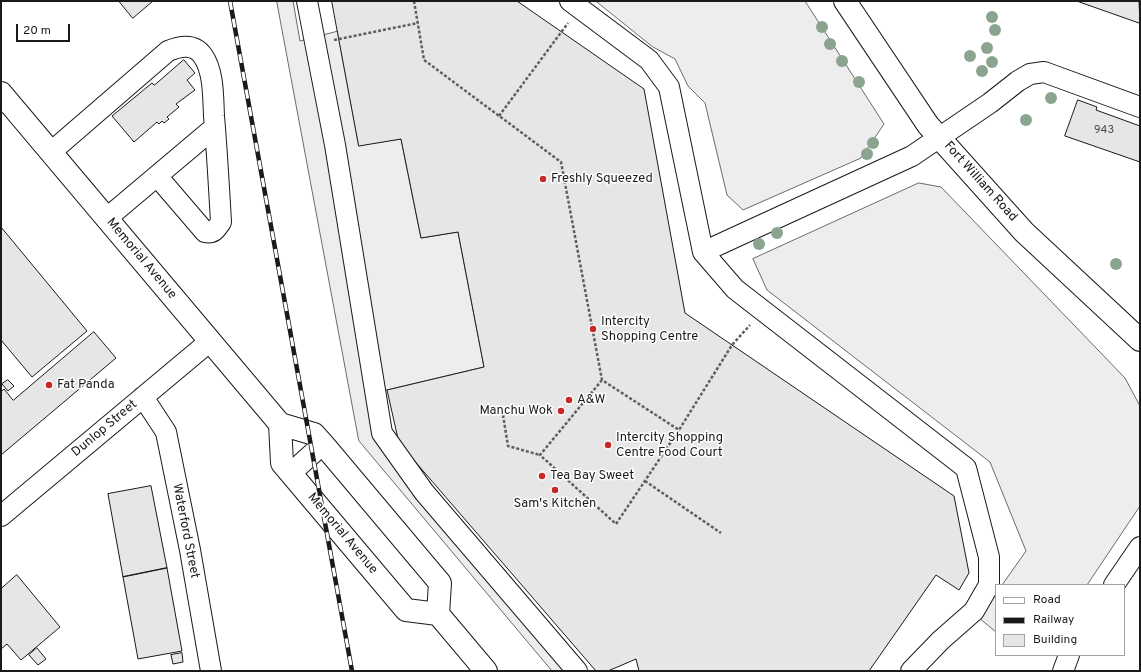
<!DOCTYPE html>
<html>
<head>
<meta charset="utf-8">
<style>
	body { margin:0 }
	#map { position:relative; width:1141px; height:672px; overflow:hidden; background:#fff; font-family:Overpass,sans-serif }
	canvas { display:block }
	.frame { position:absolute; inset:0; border:2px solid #1a1a1a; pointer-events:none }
	.legend { position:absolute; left:995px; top:584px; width:130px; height:72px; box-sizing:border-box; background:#fff; border:1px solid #a3a3a3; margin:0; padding:5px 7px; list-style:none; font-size:12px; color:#1a1a1a }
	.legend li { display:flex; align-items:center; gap:8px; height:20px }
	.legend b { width:20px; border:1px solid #a3a3a3 }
	.scale { position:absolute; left:16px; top:24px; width:54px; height:18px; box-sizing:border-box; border:2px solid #1a1a1a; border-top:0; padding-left:5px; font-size:12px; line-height:14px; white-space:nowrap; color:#1a1a1a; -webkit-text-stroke:3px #fff; paint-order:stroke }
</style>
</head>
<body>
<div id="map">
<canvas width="1141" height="672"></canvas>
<div class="frame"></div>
<ul class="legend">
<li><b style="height:5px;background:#fff"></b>Road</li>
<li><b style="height:5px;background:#1a1a1a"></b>Railway</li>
<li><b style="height:11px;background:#e6e6e6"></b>Building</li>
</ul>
<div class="scale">20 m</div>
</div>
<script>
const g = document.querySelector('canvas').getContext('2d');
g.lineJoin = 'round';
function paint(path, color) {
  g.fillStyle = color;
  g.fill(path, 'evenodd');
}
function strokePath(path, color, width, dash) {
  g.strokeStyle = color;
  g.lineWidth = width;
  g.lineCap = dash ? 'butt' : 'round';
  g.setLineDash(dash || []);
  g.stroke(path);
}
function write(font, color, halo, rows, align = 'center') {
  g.font = font + ' Overpass,sans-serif';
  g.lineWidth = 3;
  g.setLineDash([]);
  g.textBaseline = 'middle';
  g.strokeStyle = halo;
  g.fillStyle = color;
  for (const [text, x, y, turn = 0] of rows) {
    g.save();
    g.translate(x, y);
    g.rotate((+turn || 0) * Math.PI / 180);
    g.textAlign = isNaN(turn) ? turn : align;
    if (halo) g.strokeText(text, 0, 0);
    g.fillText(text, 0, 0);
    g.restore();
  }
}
const built = new Path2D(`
	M277,1H293L300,41L338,31L359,145L401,139L421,238L458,232L484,367L387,390L368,384L378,433L578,671H552L359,441Z
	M596,1H805L884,124L861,158L743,210L727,195L705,103L688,86L675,59L653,47Z
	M919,183L941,187L1125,378L1140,406V506L1087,585H1002L1026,551L990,462L767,290L753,259Z
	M996,593V632L979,618Z`);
paint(built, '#ededed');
strokePath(built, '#6a6a6a', 1);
const building = new Path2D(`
	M119,1H153L133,18Z
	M332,1H517L644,89L685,313L954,496L969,573L959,590L936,575L869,671H639L636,659L608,671H596L399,443L387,390L484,367L458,232L421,238L401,139L359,146Z
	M1077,1H1139L1140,23Z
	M184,60L195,73L187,80L195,90L176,104L179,107L167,117L169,119L164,123L162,121L159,124L157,122L134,142L112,116L152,83L154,85Z
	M1078,100L1097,107L1096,110L1140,126V162L1065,136Z
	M1,227L87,331L32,377L1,340Z
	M94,332L116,358L1,455V392L4,389L13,400Z
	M8,380L14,386L8,391L2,384Z
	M151,486L167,568L123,577L108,494Z
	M167,568L182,651L138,659L123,577Z
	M17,575L60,627L21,660L7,644L1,649V589Z
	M37,648L46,659L38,665L29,655Z
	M182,653L183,662L173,664L171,655Z`);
paint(building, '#e6e6e6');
strokePath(building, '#1a1a1a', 1);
const minor = new Path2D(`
	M307,1L335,145L382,433L424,492L577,671
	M570,1L649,60L669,87L703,252L735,289L966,468L989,557V585L974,611L941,640L911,671
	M51,152L168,51C180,46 194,43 203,56C214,72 213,97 214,116C217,151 219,187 221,222C216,229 214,234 205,232L157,176
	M107,218L215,127
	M703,252L912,156L990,103L1018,81L1030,74L1044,72L1140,107
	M143,397L166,432L190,550L211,671
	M291,473L323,444
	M1,516L209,342
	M1114,585L1140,547
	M1063,671L1069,655`);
const major = new Path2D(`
	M845,1L928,125L1024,232L1140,340
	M1,93L280,424L314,434L323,444L440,583L438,614
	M280,424L282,463L406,610L438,614L486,671`);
strokePath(minor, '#1a1a1a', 22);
strokePath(major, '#1a1a1a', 24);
strokePath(new Path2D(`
	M414,1L424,60L561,162L602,380L679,430L732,345L750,325
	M334,40L418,23
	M499,116L568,23
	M602,380L540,455L616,524L679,430
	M503,415L508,446L540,455
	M645,481L721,533`), '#5f5f5f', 2.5, [3, 2]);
strokePath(minor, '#fff', 20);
strokePath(major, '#fff', 22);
const rail = new Path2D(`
	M230,1L352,671`);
strokePath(rail, '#1a1a1a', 4.5);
strokePath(rail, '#fff', 3, [9]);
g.fillStyle = '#8aa48f';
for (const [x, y] of [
	[992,17],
	[822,27],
	[995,30],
	[830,44],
	[987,48],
	[970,56],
	[842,61],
	[992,62],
	[982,71],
	[859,82],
	[1051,98],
	[1026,120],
	[873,143],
	[867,154],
	[777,233],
	[759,244],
	[1116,264]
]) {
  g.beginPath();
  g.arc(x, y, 6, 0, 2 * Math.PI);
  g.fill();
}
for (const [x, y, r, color] of [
	[543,179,4,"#c62828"],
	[593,329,4,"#c62828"],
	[49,385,4,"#c62828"],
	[569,400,4,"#c62828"],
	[561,411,4,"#c62828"],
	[608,445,4,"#c62828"],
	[542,476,4,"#c62828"],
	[555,490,4,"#c62828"]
]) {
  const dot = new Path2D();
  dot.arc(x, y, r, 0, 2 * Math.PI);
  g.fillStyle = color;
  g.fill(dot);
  strokePath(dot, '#fff', 1.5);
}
write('11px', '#4d4d4d', null, [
	["943",1104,131]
]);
write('13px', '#1a1a1a', '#fff', [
	["Freshly Squeezed",551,179],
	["Intercity",601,322],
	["Shopping Centre",601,337],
	["Fat Panda",57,385],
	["A&W",577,400],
	["Manchu Wok",553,411,"right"],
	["Intercity Shopping",616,438],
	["Centre Food Court",616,453],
	["Tea Bay Sweet",550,476],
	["Sam's Kitchen",555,504,"center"]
], 'left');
write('13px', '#1a1a1a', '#fff', [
	["Fort William Road",980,182,48],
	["Memorial Avenue",141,259,50],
	["Dunlop Street",105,429,-40],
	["Waterford Street",185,531,79],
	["Memorial Avenue",342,534,50]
]);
</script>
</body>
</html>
